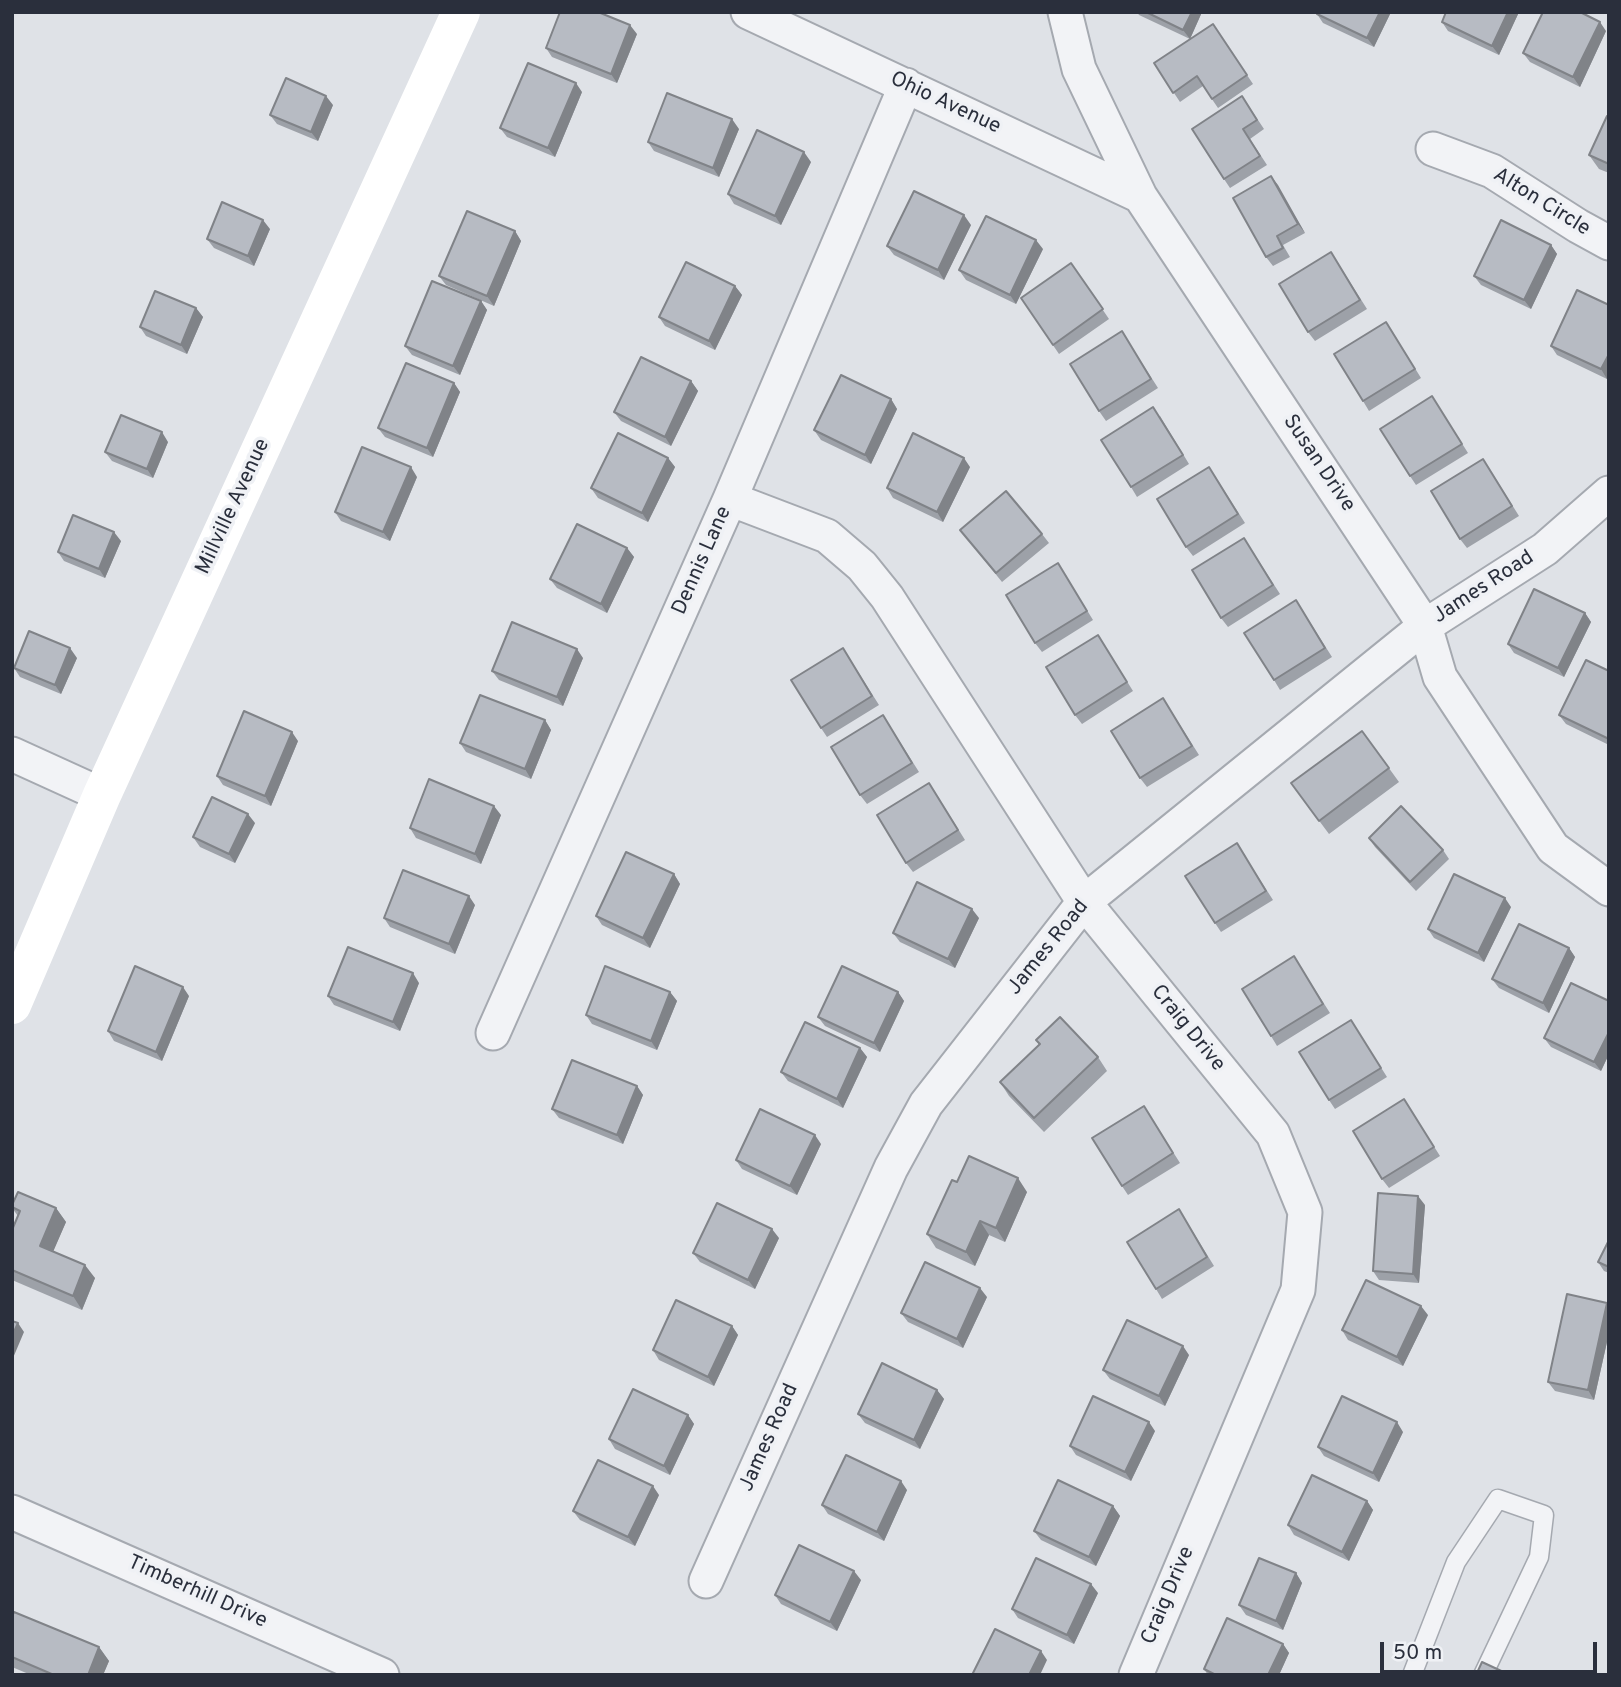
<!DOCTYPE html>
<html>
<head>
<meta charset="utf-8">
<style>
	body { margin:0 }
	#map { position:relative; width:1621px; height:1687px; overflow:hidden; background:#dfe2e7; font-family:Overpass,sans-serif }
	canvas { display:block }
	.frame { position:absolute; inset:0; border:14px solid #2a2f3c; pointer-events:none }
	.scale { position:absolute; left:1380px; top:1642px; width:217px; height:32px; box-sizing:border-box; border:4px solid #2a2f3c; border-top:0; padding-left:9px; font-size:21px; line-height:24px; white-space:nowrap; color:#2a2f3c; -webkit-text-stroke:5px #eff1f5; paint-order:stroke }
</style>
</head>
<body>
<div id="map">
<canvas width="1621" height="1687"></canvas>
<div class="frame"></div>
<div class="scale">50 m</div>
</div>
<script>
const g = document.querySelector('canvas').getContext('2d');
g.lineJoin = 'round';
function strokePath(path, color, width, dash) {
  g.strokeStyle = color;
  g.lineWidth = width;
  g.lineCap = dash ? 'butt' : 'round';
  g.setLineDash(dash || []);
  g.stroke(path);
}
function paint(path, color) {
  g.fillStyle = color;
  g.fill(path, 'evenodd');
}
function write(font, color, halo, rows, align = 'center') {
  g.font = font + ' Overpass,sans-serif';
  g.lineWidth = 7;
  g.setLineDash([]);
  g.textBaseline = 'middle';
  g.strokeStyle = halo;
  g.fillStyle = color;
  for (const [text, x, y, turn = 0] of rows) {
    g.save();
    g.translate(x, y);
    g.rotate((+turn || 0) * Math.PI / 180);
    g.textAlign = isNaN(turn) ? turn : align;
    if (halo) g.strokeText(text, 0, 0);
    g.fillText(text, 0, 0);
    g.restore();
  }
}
const service = new Path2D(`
	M1412,1675L1456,1562L1498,1499L1544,1515L1539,1557L1483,1675`);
const minor = new Path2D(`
	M748,12L1140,196
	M1065,12L1079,69L1140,196L1425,626L1440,677L1553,848L1609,889
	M1433,149L1492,171L1578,226L1609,243
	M730,499L827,536L862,566L887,597L1084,902L1273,1134L1305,1212L1298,1290L1136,1675
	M12,754L102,795
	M493,1033L730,499L906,85
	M12,1512L382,1675
	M706,1581L891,1168L926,1104L1084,902L1425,626L1545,549L1609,493`);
strokePath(service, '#a5a9b0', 21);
strokePath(minor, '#a5a9b0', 37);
strokePath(service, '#f2f3f6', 18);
strokePath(minor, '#f2f3f6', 33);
strokePath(new Path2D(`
	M12,1005L102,795L461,12`), '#fff', 38);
paint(new Path2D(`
	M1137,12H1202L1190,39L1139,15Z
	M1391,12L1374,47L1323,23L1317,14Z
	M1519,12L1499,55L1448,31L1442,22Z
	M1213,24L1253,84L1218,108L1203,86L1180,102L1154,63Z
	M1606,31L1580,87L1530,62L1523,53Z
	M637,34L617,83L552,57L546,48Z
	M582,92L555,157L507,137L500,128Z
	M1242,96L1264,129L1250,139L1267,165L1230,188L1224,179Z
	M333,105L318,141L277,124L270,115Z
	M1609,117V173L1599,169L1589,155Z
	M739,129L719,177L654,151L648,142Z
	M811,162L781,225L734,204L728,194Z
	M1271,176L1305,233L1283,245L1290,257L1273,266L1266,257Z
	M971,225L944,280L894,255L887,246Z
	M270,229L254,266L214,248L207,239Z
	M515,231L521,241L494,306L446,285L439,276Z
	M1551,245L1557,254L1531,309L1481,285L1474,276Z
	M1043,249L1016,304L966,280L959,270Z
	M1331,252L1367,309L1315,341L1308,332Z
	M1071,263L1109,319L1059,354L1021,298Z
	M735,286L742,295L715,350L665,326L659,317Z
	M481,301L487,310L460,375L412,355L405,346Z
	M1609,305V376L1607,379L1557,355L1551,346Z
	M196,308L203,317L187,354L146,336L140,327Z
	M1392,331L1421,378L1369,411L1363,401Z
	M1128,341L1158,388L1106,421L1099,411Z
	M691,381L698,391L671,446L621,421L614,412Z
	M454,383L460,392L433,457L385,437L378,428Z
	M1432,396L1468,453L1416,485L1410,476Z
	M891,399L897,409L871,464L821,440L814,430Z
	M1160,416L1189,464L1137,497L1131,487Z
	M168,442L153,478L112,461L105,452Z
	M668,458L675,467L648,522L598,498L591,488Z
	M970,467L943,522L893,498L887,488Z
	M1489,468L1519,516L1467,548L1460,539Z
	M1215,476L1245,523L1193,556L1186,547Z
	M417,477L390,541L341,521L335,512Z
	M960,530L1042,534L1049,543L1002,582Z
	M1244,538L1280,594L1228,627L1221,618Z
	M121,541L105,578L64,561L58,552Z
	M627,548L634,557L607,613L557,588L550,579Z
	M1058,563L1093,620L1042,652L1035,643Z
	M1296,600L1332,657L1280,690L1274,680Z
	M1585,613L1591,622L1564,677L1514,653L1508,644Z
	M1098,635L1133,691L1082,724L1075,715Z
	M843,648L879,705L827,737L821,728Z
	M77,658L61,694L20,677L14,668Z
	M583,658L563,706L499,680L492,671Z
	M1609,671V745L1566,724L1559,715Z
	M1163,698L1199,755L1147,787L1140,778Z
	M883,715L919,772L867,804L860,795Z
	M545,720L551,730L531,779L466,752L460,743Z
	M1362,731L1399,782L1329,834L1291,783Z
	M298,741L271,806L223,785L217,776Z
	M935,792L965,840L913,872L906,863Z
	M501,815L481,864L416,838L410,828Z
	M255,823L235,863L200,847L193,837Z
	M1369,838L1443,850L1449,859L1416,891L1375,847Z
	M1243,853L1273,900L1221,932L1215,923Z
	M674,874L680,884L650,948L602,925L596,916Z
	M475,905L455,954L390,927L384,918Z
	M1511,907L1484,962L1434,938L1428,929Z
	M979,918L955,968L900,942L893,933Z
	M1569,948L1575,957L1549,1013L1499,988L1492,979Z
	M1300,966L1330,1013L1277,1046L1271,1036Z
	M419,983L400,1031L334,1005L328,996Z
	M670,992L677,1001L657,1050L592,1024L586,1015Z
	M898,992L904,1001L880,1052L825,1026L818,1017Z
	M189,996L162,1061L114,1041L108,1031Z
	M1609,1001V1054L1601,1071L1551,1047L1544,1038Z
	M1351,1020L1387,1077L1335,1109L1329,1100Z
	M1036,1040L1098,1057L1107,1071L1044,1132L1009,1096L1000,1082L1039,1045Z
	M860,1048L867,1057L843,1108L788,1081L781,1072Z
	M637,1086L643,1095L623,1144L559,1118L552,1109Z
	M1404,1099L1440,1156L1389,1188L1382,1179Z
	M1144,1106L1180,1163L1128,1195L1122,1186Z
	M821,1144L797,1195L742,1169L736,1160Z
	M957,1182L1027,1192L1005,1242L989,1235L975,1266L936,1248L927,1234Z
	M12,1205L56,1208L66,1222L53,1251L95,1278L82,1310L12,1280V1229L18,1216L12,1208Z
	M1425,1205L1419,1283L1379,1280L1373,1271Z
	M1179,1209L1214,1266L1162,1299L1156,1289Z
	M779,1238L755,1289L700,1262L693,1253Z
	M1609,1240V1273L1604,1271L1598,1262Z
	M987,1297L963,1348L908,1322L901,1313Z
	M1607,1303L1609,1306V1333L1594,1400L1555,1391L1548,1382Z
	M1428,1315L1403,1366L1348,1340L1342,1330Z
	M732,1326L738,1335L714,1386L659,1360L653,1350Z
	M1189,1355L1165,1406L1110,1379L1103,1370Z
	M937,1390L944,1399L920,1449L865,1423L858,1414Z
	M688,1415L694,1424L670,1475L615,1449L609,1439Z
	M1155,1431L1131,1481L1076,1455L1070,1446Z
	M1403,1432L1379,1482L1324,1456L1318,1447Z
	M907,1490L884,1541L828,1514L822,1505Z
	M659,1495L635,1546L580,1520L573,1511Z
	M1367,1501L1373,1510L1349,1561L1294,1535L1288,1525Z
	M1113,1506L1120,1516L1096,1566L1041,1540L1034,1531Z
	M1296,1573L1302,1583L1283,1630L1246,1615L1239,1605Z
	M861,1580L837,1631L781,1604L775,1595Z
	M1098,1593L1074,1644L1018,1618L1012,1609Z
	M12,1617L99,1647L109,1661L103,1675H31L12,1667Z
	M1283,1644L1289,1653L1279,1675H1208L1204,1669Z`), '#9da1a8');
paint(new Path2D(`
	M1192,12H1202L1190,39L1183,30Z
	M1380,12H1391L1374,47L1367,38Z
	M1508,12H1519L1499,55L1492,46Z
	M1600,22L1606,31L1580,87L1573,77Z
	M630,25L637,34L617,83L611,74Z
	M576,83L582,92L555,157L548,148Z
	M326,96L333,105L318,141L311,132Z
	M732,119L739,129L719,177L713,168Z
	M804,152L811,162L781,225L775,216Z
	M1271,176L1278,185L1305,233L1298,224Z
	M964,215L971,225L944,280L938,270Z
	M263,220L270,229L254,266L248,256Z
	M515,231L521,241L494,306L487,296Z
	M1036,240L1043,249L1016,304L1010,295Z
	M1551,245L1557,254L1531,309L1524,300Z
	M735,286L742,295L715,350L709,341Z
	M481,301L487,310L460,375L453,366Z
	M196,308L203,317L187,354L181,345Z
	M1609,354V376L1607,379L1601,369Z
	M691,381L698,391L671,446L665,437Z
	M454,383L460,392L433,457L427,448Z
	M891,399L897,409L871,464L865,455Z
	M162,432L168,442L153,478L147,469Z
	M668,458L675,467L648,522L642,513Z
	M964,458L970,467L943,522L937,512Z
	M411,467L417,477L390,541L383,532Z
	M114,532L121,541L105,578L99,569Z
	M627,548L634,557L607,613L601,604Z
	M1585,613L1591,622L1564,677L1558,668Z
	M70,648L77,658L61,694L55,685Z
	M577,649L583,658L563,706L557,697Z
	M545,720L551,730L531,779L525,769Z
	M292,732L298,741L271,806L265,796Z
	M494,806L501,815L481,864L475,854Z
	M248,814L255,823L235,863L229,854Z
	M674,874L680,884L650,948L643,938Z
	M469,896L475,905L455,954L449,944Z
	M1505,898L1511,907L1484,962L1478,953Z
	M972,909L979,918L955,968L948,959Z
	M1569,948L1575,957L1549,1013L1543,1003Z
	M413,973L419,983L400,1031L393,1022Z
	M183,987L189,996L162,1061L156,1052Z
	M670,992L677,1001L657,1050L651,1041Z
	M898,992L904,1001L880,1052L874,1043Z
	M1609,1032V1054L1601,1071L1594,1062Z
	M860,1048L867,1057L843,1108L837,1099Z
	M637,1086L643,1095L623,1144L617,1135Z
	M815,1135L821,1144L797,1195L790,1186Z
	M1018,1178L1027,1192L1005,1242L996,1228Z
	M1418,1196L1425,1205L1419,1283L1413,1274Z
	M56,1208L66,1222L50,1259L40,1246Z
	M980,1221L989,1235L975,1266L966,1252Z
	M772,1229L779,1238L755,1289L748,1280Z
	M85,1265L95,1278L82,1310L73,1296Z
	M980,1288L987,1297L963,1348L957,1339Z
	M1607,1303L1609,1306V1333L1594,1400L1588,1390Z
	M1421,1306L1428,1315L1403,1366L1397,1357Z
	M18,1323L24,1332L13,1358L12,1336Z
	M732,1326L738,1335L714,1386L708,1377Z
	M1183,1346L1189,1355L1165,1406L1159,1396Z
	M937,1390L944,1399L920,1449L914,1440Z
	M688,1415L694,1424L670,1475L664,1466Z
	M1149,1422L1155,1431L1131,1481L1125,1472Z
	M1397,1422L1403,1432L1379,1482L1373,1473Z
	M901,1481L907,1490L884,1541L877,1532Z
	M653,1486L659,1495L635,1546L628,1537Z
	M1367,1501L1373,1510L1349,1561L1342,1552Z
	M1113,1506L1120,1516L1096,1566L1089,1557Z
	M854,1571L861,1580L837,1631L830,1622Z
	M1296,1573L1302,1583L1283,1630L1276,1621Z
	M1091,1584L1098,1593L1074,1644L1067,1635Z
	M1283,1644L1289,1653L1279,1675H1268Z
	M99,1647L109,1661L103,1675H88Z
	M1041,1651L1047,1660L1040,1675H1029Z`), '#808388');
const building = new Path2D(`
	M560,12H598L630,25L611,74L546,48Z
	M1146,12H1192L1183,30Z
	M1318,12H1380L1367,38L1317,14Z
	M1446,12H1508L1492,46L1442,22Z
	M1543,12H1580L1600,22L1573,77L1523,53Z
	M1213,24L1247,75L1212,99L1197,76L1173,93L1154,63Z
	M528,63L576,83L548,148L500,128Z
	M286,78L326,96L311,132L270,115Z
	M667,93L732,119L713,168L648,142Z
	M1242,96L1257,120L1243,129L1260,156L1224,179L1192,129Z
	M1607,116L1609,117V164L1589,155Z
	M757,130L804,152L775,216L728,194Z
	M1271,176L1298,224L1277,236L1283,248L1266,257L1233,198Z
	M914,191L964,215L938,270L887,246Z
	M222,202L263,220L248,256L207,239Z
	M467,211L515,231L487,296L439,276Z
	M986,216L1036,240L1010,295L959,270Z
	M1501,220L1551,245L1524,300L1474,276Z
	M1331,252L1360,300L1308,332L1279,284Z
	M686,262L735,286L709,341L659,317Z
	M1071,263L1103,309L1053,345L1021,298Z
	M432,281L481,301L453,366L405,346Z
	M1577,290L1609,305V354L1601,369L1551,346Z
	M155,291L196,308L181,345L140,327Z
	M1386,322L1415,369L1363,401L1334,354Z
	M1122,331L1151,379L1099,411L1070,364Z
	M641,357L691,381L665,437L614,412Z
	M406,363L454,383L427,448L378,428Z
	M841,375L891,399L865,455L814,430Z
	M1432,396L1462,444L1410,476L1380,429Z
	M1153,407L1183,455L1131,487L1101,440Z
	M121,415L162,432L147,469L105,452Z
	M618,433L668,458L642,513L591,488Z
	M913,433L964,458L937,512L887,488Z
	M362,447L411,467L383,532L335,512Z
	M1483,459L1512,506L1460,539L1431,491Z
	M1209,467L1238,514L1186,547L1157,499Z
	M1006,491L1042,534L996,573L960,530Z
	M73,515L114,532L99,569L58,552Z
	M577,524L627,548L601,604L550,579Z
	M1244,538L1273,585L1221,618L1192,570Z
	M1058,563L1087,611L1035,643L1006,595Z
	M1534,589L1585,613L1558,668L1508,644Z
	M1296,600L1325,648L1274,680L1244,633Z
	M512,622L577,649L557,697L492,671Z
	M29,631L70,648L55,685L14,668Z
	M1098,635L1127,682L1075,715L1046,667Z
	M843,648L872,696L821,728L791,680Z
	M1586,660L1609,671V739L1559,715Z
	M480,695L545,720L525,769L460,743Z
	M1163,698L1192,746L1140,778L1111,731Z
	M244,711L292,732L265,796L217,776Z
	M883,715L912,763L860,795L831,747Z
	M1362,731L1389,768L1319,821L1291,783Z
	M429,779L494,806L475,854L410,828Z
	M929,783L958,830L906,863L877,815Z
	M212,797L248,814L229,854L193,837Z
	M1401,806L1443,850L1410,882L1369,838Z
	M1237,843L1266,891L1215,923L1185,876Z
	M626,852L674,874L643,938L596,916Z
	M403,870L469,896L449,944L384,918Z
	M1454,874L1505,898L1478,953L1428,929Z
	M917,882L972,909L948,959L893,933Z
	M1519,924L1569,948L1543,1003L1492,979Z
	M348,947L413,973L393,1022L328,996Z
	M1294,956L1323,1004L1271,1036L1242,989Z
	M135,966L183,987L156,1052L108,1031Z
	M605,966L670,992L651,1041L586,1015Z
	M842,966L898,992L874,1043L818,1017Z
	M1571,983L1609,1001V1032L1594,1062L1544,1038Z
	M1060,1017L1098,1057L1034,1118L1000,1082L1040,1044L1036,1040Z
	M1351,1020L1381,1068L1329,1100L1299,1052Z
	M805,1022L860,1048L837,1099L781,1072Z
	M572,1060L637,1086L617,1135L552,1109Z
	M1404,1099L1434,1147L1382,1179L1353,1131Z
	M1144,1106L1173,1153L1122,1186L1092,1138Z
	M760,1109L815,1135L790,1186L736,1160Z
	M969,1156L1018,1178L996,1228L980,1221L966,1252L927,1234L952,1180L957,1182Z
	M18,1192L56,1208L40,1246L85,1265L73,1296L12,1270V1230L20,1211L12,1207V1205Z
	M1378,1193L1418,1196L1413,1274L1373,1271Z
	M717,1203L772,1229L748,1280L693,1253Z
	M1179,1209L1207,1257L1156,1289L1127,1242Z
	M1609,1240V1267L1598,1262Z
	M925,1262L980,1288L957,1339L901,1313Z
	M1366,1280L1421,1306L1397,1357L1342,1330Z
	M1567,1294L1607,1303L1588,1390L1548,1382Z
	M676,1300L732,1326L708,1377L653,1350Z
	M1127,1320L1183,1346L1159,1396L1103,1370Z
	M12,1321L18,1323L12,1336Z
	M882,1363L937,1390L914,1440L858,1414Z
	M633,1389L688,1415L664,1466L609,1439Z
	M1093,1396L1149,1422L1125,1472L1070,1446Z
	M1342,1396L1397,1422L1373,1473L1318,1447Z
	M846,1455L901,1481L877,1532L822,1505Z
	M598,1460L653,1486L628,1537L573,1511Z
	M1312,1475L1367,1501L1342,1552L1288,1525Z
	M1058,1480L1113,1506L1089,1557L1034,1531Z
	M799,1545L854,1571L830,1622L775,1595Z
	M1036,1558L1091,1584L1067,1635L1012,1609Z
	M1259,1558L1296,1573L1276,1621L1239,1605Z
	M14,1612L99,1647L88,1675H54L12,1657V1617Z
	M1227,1618L1283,1644L1268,1675H1216L1204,1669Z
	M995,1629L1041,1651L1029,1675H972Z
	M1482,1662L1510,1675H1476Z`);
paint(building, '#b7bbc3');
strokePath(building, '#808388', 2);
write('21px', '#2a2f3c', '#eff1f5', [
	["Ohio Avenue",945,104,25],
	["Alton Circle",1541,203,32],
	["Susan Drive",1318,464,56],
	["Millville Avenue",234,507,-65],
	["Dennis Lane",703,561,-66],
	["James Road",1484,588,-33],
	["James Road",1049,948,-51],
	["Craig Drive",1187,1029,51],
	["James Road",770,1438,-66],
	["Timberhill Drive",197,1593,24],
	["Craig Drive",1169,1596,-67]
]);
</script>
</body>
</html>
